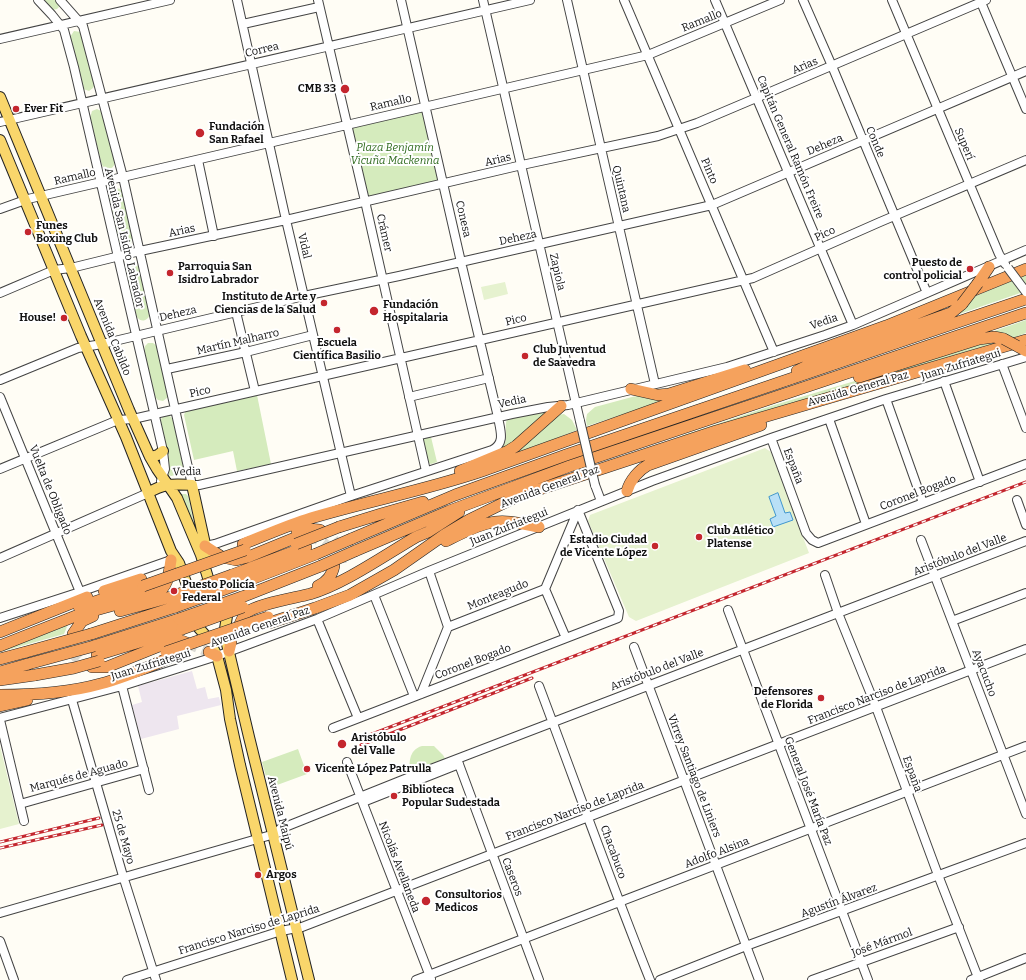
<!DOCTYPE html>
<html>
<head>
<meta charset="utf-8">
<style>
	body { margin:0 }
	canvas { display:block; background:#fffdf5 }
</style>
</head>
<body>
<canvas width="1026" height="980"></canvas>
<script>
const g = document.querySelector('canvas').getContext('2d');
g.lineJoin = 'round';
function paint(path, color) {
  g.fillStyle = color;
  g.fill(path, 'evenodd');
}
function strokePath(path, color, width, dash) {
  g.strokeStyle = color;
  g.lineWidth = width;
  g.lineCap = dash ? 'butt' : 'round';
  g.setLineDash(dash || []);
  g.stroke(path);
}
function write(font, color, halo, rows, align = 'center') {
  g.font = font + ' Bitter,serif';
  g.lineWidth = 4;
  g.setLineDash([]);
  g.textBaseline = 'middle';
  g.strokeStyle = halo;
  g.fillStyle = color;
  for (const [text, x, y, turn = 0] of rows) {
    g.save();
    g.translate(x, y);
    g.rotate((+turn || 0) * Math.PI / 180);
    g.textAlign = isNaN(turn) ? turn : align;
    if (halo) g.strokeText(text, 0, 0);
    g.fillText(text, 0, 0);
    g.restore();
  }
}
paint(new Path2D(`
	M192,671L197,689L205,687L208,699L219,697L221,705L177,716L179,729L141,739L132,705L142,702L138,686Z`), '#eee6ef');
paint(new Path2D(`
	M43,0H56L59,7L57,9L53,10Z
	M74,31L81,32L95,84L93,88L89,91L83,89L70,37Z
	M97,109L101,111L115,163C113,170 106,171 102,165L90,118L92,111Z
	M422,112L439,181L369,197L350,127Z
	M116,188L120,189L123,193L132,231V242L127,246L122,245L119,242L109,196L111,189Z
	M132,263L137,265L140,269L150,314C148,321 141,323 137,317L125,271L126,267Z
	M1026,275V291L945,319L971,298Z
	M1026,320V333L1010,339L980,336Z
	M989,341L998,342L681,437V436L771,406Z
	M148,343H153L157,346L168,397L163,401L158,400L155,397L144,351L145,346Z
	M740,376L587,426L586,420L587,414L595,407L632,397Z
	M257,395L271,464L237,471L233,451L194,460L184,415L186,410Z
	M545,411L548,412L526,434L499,452C501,449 503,446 505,443C508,435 504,427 507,419Z
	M564,414L572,420L577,430L474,471L557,415Z
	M168,415L171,417L173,420L184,471L183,473L171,476L169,475L168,457L160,421L163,416Z
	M431,437L437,462L431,464L428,463L422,441L423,438Z
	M179,494H186L188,496L193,519L201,544Z
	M69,622L64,634L0,652V649Z
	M422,746H434L443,755L447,762L410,777C409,764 408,750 422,746Z
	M298,749L307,774L269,788L262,762Z`), '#d5ebbd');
paint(new Path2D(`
	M505,282L508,294L484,300L481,287Z
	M765,448L771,452L809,553L636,621L629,617L588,521L590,515Z
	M0,746L19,824L0,829Z`), '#e6f2cf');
const water = new Path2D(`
	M778,493L785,513L790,512L793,520L773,527L770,519L776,516L769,497Z`);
paint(water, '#b9e0f7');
strokePath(water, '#3f96cf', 1);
strokePath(new Path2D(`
	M320,530C334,536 341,547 341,563
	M308,536C323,539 335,550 334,566
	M73,634C68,650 76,662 92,667
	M187,643L209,652`), '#dbdad3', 11, [11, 5.5]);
const minor = new Path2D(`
	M38,0L52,15L64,30L74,67L163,451L165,469L161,481
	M60,0L83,26L123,177L192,485H199L512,414L548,407L568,405L727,367L825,335L853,325L1026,250
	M237,0L286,220L351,496
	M318,0L365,201L426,471
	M483,0L580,421
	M567,0L655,384
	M624,0L774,352
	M715,0L853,325
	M803,0L832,66L927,293
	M892,0L999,254L1005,264
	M980,0L1026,109
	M243,24L319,7
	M0,39L170,0
	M0,122L530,0
	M198,160L214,236
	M0,209L28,199L648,55L780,0
	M0,293L54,270L71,268L140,251L286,220L522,165L658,136L697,123L756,98L986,0
	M236,312L255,391
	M1002,364L1026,428
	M167,369L246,352L313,335
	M0,380L78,348L102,344L304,296L399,276L712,205L1026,71
	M944,381L980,482
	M0,397L80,592
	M409,397L489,378
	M886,399L923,503
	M829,419L866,524
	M771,438L806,533L812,540L818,543L1026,464
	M0,469L118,420L133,419L753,278L880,222L1026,160
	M595,485L601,501
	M1017,500L1026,525
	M921,540L1026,814
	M205,546L215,544L351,496L492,450C506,443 500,430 498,417L461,262L401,0
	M0,558L148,493
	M429,571L448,627
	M825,575L838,613L876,707L938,875L979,980
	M545,589L566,638
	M374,595L414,696
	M728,610L868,980
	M0,618L80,592L171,560
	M317,619L358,718
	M952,621L1026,593
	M634,647L759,980
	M122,686L149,790
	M539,686C576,784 611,883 650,980
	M421,694L448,627L545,589L578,510
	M72,700L123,876L156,980
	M0,718L122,686L217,656L317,619L429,571L652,481L771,438L886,399L1026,357
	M0,720L24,821
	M333,728L618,618L619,611L578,510
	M457,759L539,980
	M347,762L431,979
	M363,802L459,764
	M20,804L144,769
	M277,832L280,829L410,777L1026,541
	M0,913L278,833
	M0,941L14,980
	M127,980L281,931L302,927L1026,649
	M416,980L1026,746
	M660,980L746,946L1026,843
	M812,980L959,927
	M971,980L1026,958`);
const major = new Path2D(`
	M0,97L129,410L150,457L157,469L177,498L201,555L209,581
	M0,140L81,336L126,437L171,551L179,563L188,588
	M150,457L158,455L163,451
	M148,493C164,483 173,484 192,485L207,553
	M198,627L205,635
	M225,629L227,616
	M227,644L249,737L309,980
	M214,650L217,656L226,690L230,719L240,765L292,980`);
const highway = new Path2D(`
	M978,283L989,267
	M1017,346L1026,351
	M797,371L817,361L951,313L962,304
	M859,377L979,339L994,337L1004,339
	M631,389L658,395L669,394L745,370
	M460,471L508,451L516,446L561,406
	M627,491C630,480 639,470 648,465L761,425
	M339,527L381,514L423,502
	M297,531L308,529L320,530
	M351,539L455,495L566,455L1026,299
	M446,541C460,534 475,526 489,523C505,519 523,524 539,527
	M243,544C266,535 288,525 311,518C368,501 426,490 482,471L886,326L1026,269
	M205,546L222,557L236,560L248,557L297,537L308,536
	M355,551L449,511L570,466L1026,313
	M232,575L306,547
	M236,585L316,554
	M318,586C327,582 332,576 334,566
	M104,591L141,579
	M242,597L321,566
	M79,607L143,586
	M120,611L171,597
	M269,623L315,608L350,595L394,570L444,535L469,520L516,497L716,431L1026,340
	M240,624C242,620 243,616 246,613C257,604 295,598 310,594C344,584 385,555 416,537L428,532L459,512
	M0,632L87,597
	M73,634L82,621L93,616
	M91,634L175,607
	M0,646L78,615L157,593C169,586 169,572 171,560
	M94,646L179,619
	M229,651L231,643
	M209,652L217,656
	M97,655L182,629
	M0,659L26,652
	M92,667H107L172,641L179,640L187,643
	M0,672L28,664
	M0,680L35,675
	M0,695C34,695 68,693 100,684C124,678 146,668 169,658
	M0,706L27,700`);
strokePath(minor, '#444', 10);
strokePath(major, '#222', 12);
strokePath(highway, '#222', 12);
strokePath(minor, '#fff', 8);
strokePath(major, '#f9d66b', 10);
strokePath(highway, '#f5a25d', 11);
const rail = new Path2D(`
	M359,739L1026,482
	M361,745L532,678
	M0,842L99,818
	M0,848L102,825`);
strokePath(rail, '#c4262e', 3);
strokePath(rail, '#fff', 1.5, [4.5]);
const minorBridge = new Path2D(`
	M1008,268L1026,292
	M580,421L595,485`);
const highwayBridge = new Path2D(`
	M962,304L978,283
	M1004,339L1017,346
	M296,544L339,527
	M316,554L351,539
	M321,566L355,551
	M143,586L245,550
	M171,597L232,575
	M175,607L236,585
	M179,619L242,597
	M182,629L243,607
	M26,652L91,634
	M166,652L268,617
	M28,664L94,646
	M35,675L74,668L99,661`);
strokePath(minorBridge, '#444', 10, []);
strokePath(highwayBridge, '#222', 12, []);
strokePath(minorBridge, '#fff', 8);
strokePath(highwayBridge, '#f5a25d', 11);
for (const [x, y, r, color] of [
	[345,89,5,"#c4262e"],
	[16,109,4,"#c4262e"],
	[200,133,5,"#c4262e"],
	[28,232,4,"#c4262e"],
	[970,269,4,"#c4262e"],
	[170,273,4,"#c4262e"],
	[324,303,4,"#c4262e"],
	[374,311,5,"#c4262e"],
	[64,318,4,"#c4262e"],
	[337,330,4,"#c4262e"],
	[525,356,4,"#c4262e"],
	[699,537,4,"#c4262e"],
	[655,546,4,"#c4262e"],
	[174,591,4,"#c4262e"],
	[821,698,4,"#c4262e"],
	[342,744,5,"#c4262e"],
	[307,769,4,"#c4262e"],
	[394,796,4,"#c4262e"],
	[258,875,4,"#c4262e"],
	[426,901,5,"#c4262e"]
]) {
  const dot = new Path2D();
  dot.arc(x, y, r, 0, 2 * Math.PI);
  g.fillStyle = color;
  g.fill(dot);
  strokePath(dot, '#fff', 1.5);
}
write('11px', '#111', '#fff', [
	["Ramallo",702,21,-22],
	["Correa",262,50,-13],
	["Arias",805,66,-23],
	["Ramallo",391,103,-13],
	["Conde",875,142,67],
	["Superí",964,144,67],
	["Deheza",825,145,-23],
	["Capitán General Ramón Freire",790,147,67],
	["Arias",498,160,-13],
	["Pinto",709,171,67],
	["Ramallo",75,177,-13],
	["Quintana",621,189,77],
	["Conesa",463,219,77],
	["Arias",182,231,-12],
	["Crámer",384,233,77],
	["Pico",825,234,-24],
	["Avenida San Isidro Labrador",124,238,77],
	["Deheza",518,238,-12],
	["Vidal",304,246,77],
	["Zapiola",557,272,77],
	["Deheza",178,314,-13],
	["Pico",516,320,-13],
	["Vedia",824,322,-19],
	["Avenida Cabildo",112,337,68],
	["Martín Malharro",238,342,-13],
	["Juan Zufriategui",961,365,-17],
	["Avenida General Paz",858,389,-16],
	["Pico",200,392,-12],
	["Vedia",512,402,-12],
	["España",793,466,69],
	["Vedia",187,472,-2],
	["Avenida General Paz",550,487,-20],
	["Vuelta de Obligado",50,490,68],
	["Coronel Bogado",918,493,-21],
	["Juan Zufriategui",509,527,-22],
	["Aristóbulo del Valle",960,555,-21],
	["Monteagudo",498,595,-22],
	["Avenida General Paz",260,627,-19],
	["Coronel Bogado",473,662,-21],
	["Juan Zufriategui",151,665,-17],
	["Aristóbulo del Valle",657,670,-21],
	["Ayacucho",984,673,69],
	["Francisco Narciso de Laprida",877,695,-21],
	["España",912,774,70],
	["Marqués de Aguado",79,776,-15],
	["Virrey Santiago de Liniers",694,776,69],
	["General José María Paz",808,791,69],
	["Francisco Narciso de Laprida",575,811,-21],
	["Avenida Maipú",280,813,76],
	["25 de Mayo",123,837,74],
	["Chacabuco",613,852,70],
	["Adolfo Alsina",717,853,-21],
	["Nicolás Avellaneda",399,867,69],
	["Caseros",512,877,69],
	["Agustín Álvarez",839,901,-20],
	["Francisco Narciso de Laprida",249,930,-17],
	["José Mármol",882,943,-20]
]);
write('bold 11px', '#111', '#fff', [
	["CMB 33",336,89,"right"],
	["Ever Fit",24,109],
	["Fundación",209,127],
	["San Rafael",209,140],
	["Funes",36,226],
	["Boxing Club",36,239],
	["Puesto de",962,263,"right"],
	["control policial",962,276,"right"],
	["Parroquia San",178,267],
	["Isidro Labrador",178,280],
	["Instituto de Arte y",316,297,"right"],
	["Ciencias de la Salud",316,310,"right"],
	["Fundación",383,305],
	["Hospitalaria",383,318],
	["House!",56,318,"right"],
	["Escuela",337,343,"center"],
	["Científica Basilio",337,356,"center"],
	["Club Juventud",533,350],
	["de Saavedra",533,363],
	["Club Atlético",707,531],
	["Platense",707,544],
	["Estadio Ciudad",647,540,"right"],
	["de Vicente López",647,553,"right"],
	["Puesto Policía",182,585],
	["Federal",182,598],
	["Defensores",813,692,"right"],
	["de Florida",813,705,"right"],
	["Aristóbulo",351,738],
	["del Valle",351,751],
	["Vicente López Patrulla",315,769],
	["Biblioteca",402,790],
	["Popular Sudestada",402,803],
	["Argos",266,875],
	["Consultorios",435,895],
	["Medicos",435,908]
], 'left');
write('italic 11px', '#2f6b1f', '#fff', [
	["Plaza Benjamín",395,148],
	["Vicuña Mackenna",395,161]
]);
</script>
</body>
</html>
